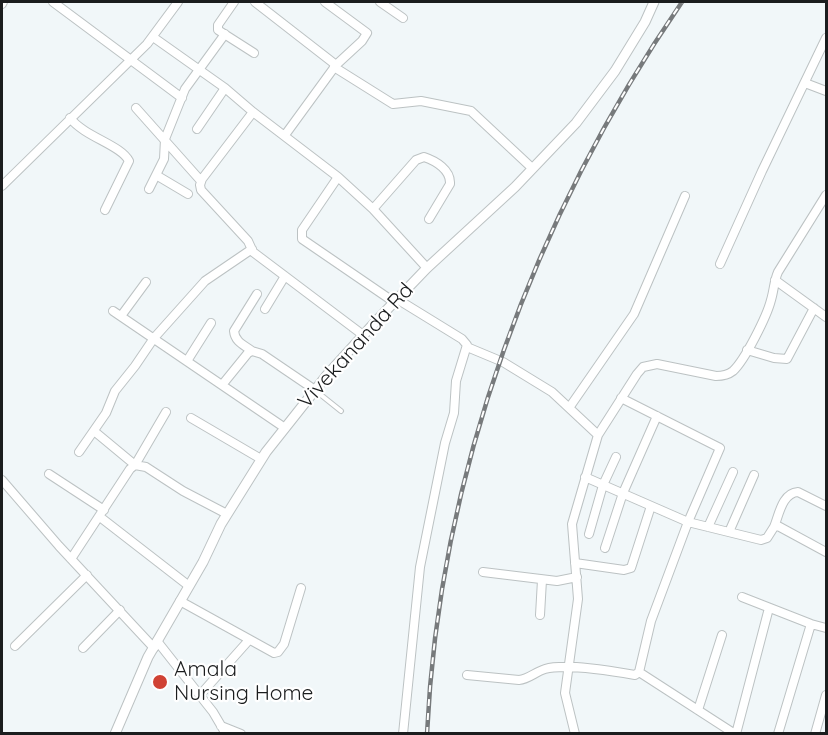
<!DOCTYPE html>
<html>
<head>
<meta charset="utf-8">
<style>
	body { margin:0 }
	#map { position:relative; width:828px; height:735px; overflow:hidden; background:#f1f7f9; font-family:Quicksand,sans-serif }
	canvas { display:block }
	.frame { position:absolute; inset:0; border:3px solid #1b1d1e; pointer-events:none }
</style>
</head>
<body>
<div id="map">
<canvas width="828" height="735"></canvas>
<div class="frame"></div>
</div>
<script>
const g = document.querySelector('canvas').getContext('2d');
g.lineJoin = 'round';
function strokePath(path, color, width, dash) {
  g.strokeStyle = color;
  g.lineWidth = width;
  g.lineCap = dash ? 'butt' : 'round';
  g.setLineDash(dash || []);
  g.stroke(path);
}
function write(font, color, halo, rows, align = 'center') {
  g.font = font + ' Quicksand,sans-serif';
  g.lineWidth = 4.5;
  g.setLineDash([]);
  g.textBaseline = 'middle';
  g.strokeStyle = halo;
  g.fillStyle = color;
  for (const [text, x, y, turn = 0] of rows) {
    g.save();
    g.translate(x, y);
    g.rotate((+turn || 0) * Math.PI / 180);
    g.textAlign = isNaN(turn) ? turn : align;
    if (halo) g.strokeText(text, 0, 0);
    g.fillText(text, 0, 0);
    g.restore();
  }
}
const service = new Path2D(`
	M316,391L341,411`);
const minor = new Path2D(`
	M53,2L182,98
	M234,2L218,25V30L254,53
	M255,2L336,65
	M380,2L403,18
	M2,4L3,2
	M153,37L225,88L253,112L338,177L373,209L427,268
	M334,67L393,104L421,101L471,111L532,168
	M805,83L826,91
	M136,108L201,181
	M253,112L202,179L200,185L201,190L248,241L253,252L363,335
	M70,118C85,137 121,145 129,161L105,210
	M197,129L225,88
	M285,135L336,65L362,41L367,33L325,2
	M156,175L188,194
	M338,177L302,230V239L394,302
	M2,186L147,44L178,2
	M149,189L164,159L165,139L185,89L225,34
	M373,209L416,160L424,157C436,161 451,170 450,184L429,219
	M720,264L762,171L826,38
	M775,280L826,317
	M397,299L462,339L467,345L456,381L454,413L445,443L420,567L403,734
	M265,309L285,276
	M113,311L285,428
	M121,316L146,282
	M467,347L503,362L552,392L598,435
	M747,350L774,358L787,359L814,308
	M252,351C244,345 235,342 234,331L257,294
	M187,361L211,323
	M222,385L248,353L252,351L262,354L315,390
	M569,408L634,314L685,196
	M191,418L261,459
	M94,431L135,465L166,412
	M79,452L106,413L115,391L135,366L154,338L205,281L252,249
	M49,474L104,510
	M585,477L688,522L761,540L767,538L774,527L778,526L826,552
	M2,480L59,546L154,648
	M100,517L189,586
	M708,527L733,472
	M774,527C779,515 782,493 798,492L826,506
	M729,532L754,475
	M589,534L603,485L616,457
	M605,548L623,493L657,416
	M71,559L130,469L135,465L146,467L183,491L227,514
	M575,563L624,570L631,568L651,506
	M483,572L557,581L577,577
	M742,597L811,624L826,628
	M180,601L274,653L278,652L284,644L301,588
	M540,615L542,580
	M157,641L213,712L226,734
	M15,646L87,575
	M83,648L120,610
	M639,672L735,734
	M467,675L519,680C529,679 535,672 545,669C566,663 612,671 635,675L639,672L651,621L688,522L720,448L621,398
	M200,695L249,640
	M698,710L722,635
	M221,726L241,734
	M575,734L565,693L578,599L572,524L598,435L637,374L643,367L657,364L716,376C722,376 728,375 733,371C745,360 767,316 771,300C774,290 774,281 778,272L826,195
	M736,734L769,608
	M778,734L811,624
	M815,734L826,695`);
const tertiary = new Path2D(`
	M115,734L148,657L203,562L221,524L266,452L327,375L378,319L427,268L515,187L576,123L615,71L645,22L654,2`);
strokePath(service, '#bcc2c3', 6);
strokePath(minor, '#bcc2c3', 10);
strokePath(tertiary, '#bcc2c3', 11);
strokePath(service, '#fff', 4);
strokePath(minor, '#fff', 8);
strokePath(tertiary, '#fff', 9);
const rail = new Path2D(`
	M427,734C439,472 535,216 682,2`);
strokePath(rail, '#777a7c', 4.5);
strokePath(rail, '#fff', 2, [7]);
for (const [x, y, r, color] of [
	[160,682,8,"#d04234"]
]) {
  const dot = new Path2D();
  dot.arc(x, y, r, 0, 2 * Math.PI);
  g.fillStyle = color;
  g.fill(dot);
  strokePath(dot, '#fff', 2);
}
write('21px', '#1b1d1e', '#fff', [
	["Vivekananda Rd",356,346,-48]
]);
write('21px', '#1b1d1e', '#fff', [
	["Amala",174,670],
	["Nursing Home",174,694]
], 'left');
</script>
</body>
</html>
